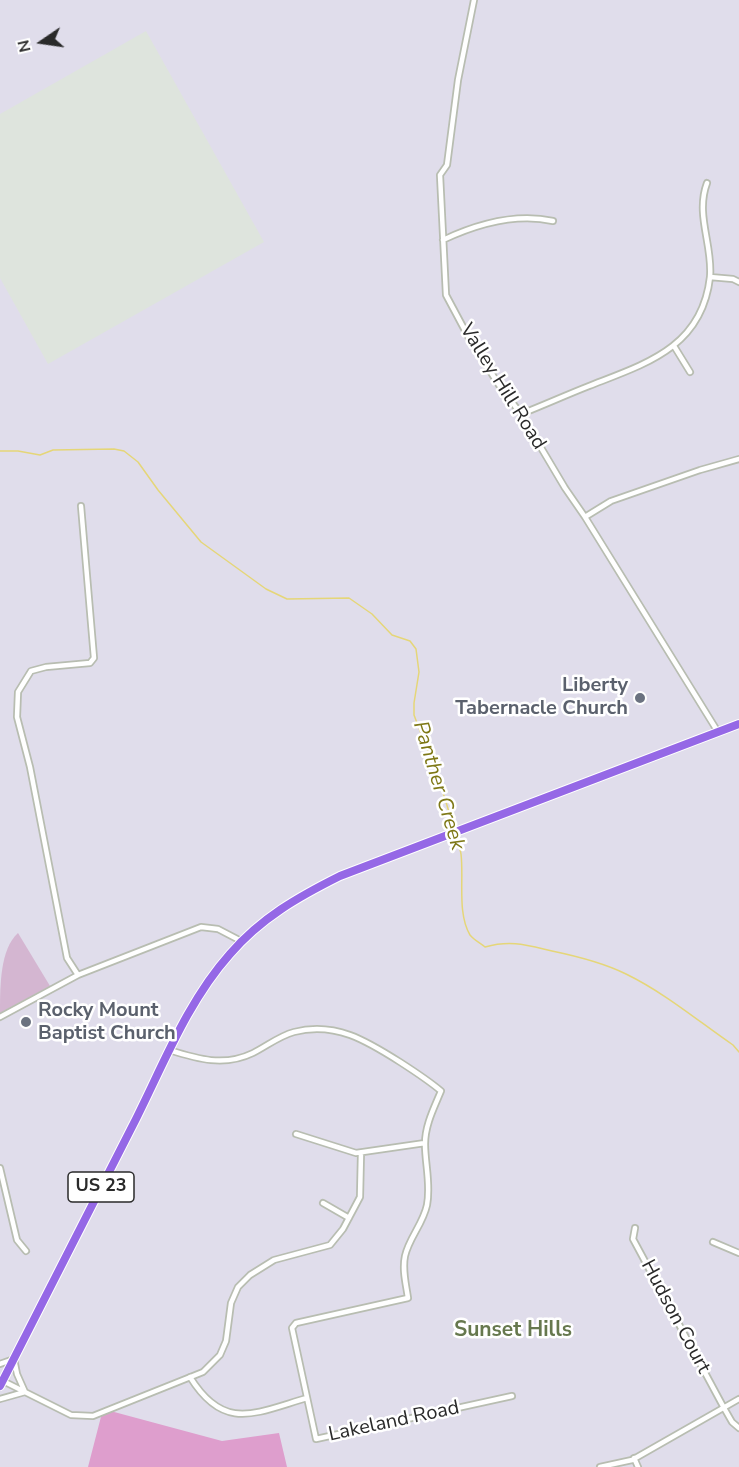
<!DOCTYPE html>
<html>
<head>
<meta charset="utf-8">
<style>
	body { margin:0 }
	#map { position:relative; width:739px; height:1467px; overflow:hidden; background:#e0ddeb; font-family:"Nunito Sans",sans-serif }
	canvas { display:block }
	.north { position:absolute; left:12px; top:12px; width:60px; height:60px; -webkit-text-stroke:4px #fff; paint-order:stroke; rotate:257deg; font-size:16px; font-weight:700; line-height:24px; text-align:center; color:#2a2a2a }
	.north::after { content:''; display:block; margin:auto; width:21px; height:27px; background:#2a2a2a; clip-path:polygon(50% 0,100% 100%,50% 72%,0 100%) }
</style>
</head>
<body>
<div id="map">
<canvas width="739" height="1467"></canvas>
<div class="north">N</div>
</div>
<script>
const g = document.querySelector('canvas').getContext('2d');
g.lineJoin = 'round';
function paint(path, color) {
  g.fillStyle = color;
  g.fill(path, 'evenodd');
}
function strokePath(path, color, width, dash) {
  g.strokeStyle = color;
  g.lineWidth = width;
  g.lineCap = dash ? 'butt' : 'round';
  g.setLineDash(dash || []);
  g.stroke(path);
}
function write(font, color, halo, rows, align = 'center') {
  g.font = font + ' "Nunito Sans",sans-serif';
  g.lineWidth = 5;
  g.setLineDash([]);
  g.textBaseline = 'middle';
  g.strokeStyle = halo;
  g.fillStyle = color;
  for (const [text, x, y, turn = 0] of rows) {
    g.save();
    g.translate(x, y);
    g.rotate((+turn || 0) * Math.PI / 180);
    g.textAlign = isNaN(turn) ? turn : align;
    if (halo) g.strokeText(text, 0, 0);
    g.fillText(text, 0, 0);
    g.restore();
  }
}
paint(new Path2D(`
	M146,31L264,242L48,364L0,278V114Z`), '#dee4dd');
paint(new Path2D(`
	M103,1409L222,1441L279,1433L287,1467H88Z`), '#de9ecd');
paint(new Path2D(`
	M18,933L50,986L0,1013C0,986 0,949 18,933Z`), '#d4b6d1');
strokePath(new Path2D(`
	M0,451H18L40,455L53,450L114,449L124,451L138,462L158,490L201,542L266,589L287,599L349,598L372,614L392,635L410,641L416,649L419,672L414,703V715L440,783L454,828
	M456,836C458,842 460,848 461,854C464,879 457,913 470,935C474,940 480,943 485,947C511,940 526,945 552,951C576,956 604,963 626,974C665,993 698,1021 733,1045L739,1052`), '#e5d678', 1.5);
const minor = new Path2D(`
	M474,0L458,80L447,165L440,175L446,295L469,338L499,385L521,414L565,488L585,517L718,732
	M443,240C477,224 516,213 553,221
	M710,277L733,279L739,282
	M674,346L690,372
	M521,414C544,405 566,395 589,386C645,364 702,348 710,277C713,245 695,215 707,183
	M585,517L611,501L700,470L739,459
	M78,975L67,958L30,767L17,717L18,692L31,671L46,667L90,663L94,658L81,506
	M0,1017L78,975L201,927L218,929L241,941
	M169,1050C198,1059 224,1067 253,1053C267,1046 279,1036 294,1032C335,1021 367,1041 400,1062C414,1071 428,1080 441,1091C434,1108 425,1125 425,1144C425,1164 431,1184 427,1205C423,1224 409,1238 405,1256C402,1270 406,1284 408,1298L296,1323L292,1328L316,1439L512,1396
	M296,1134L356,1153L425,1143
	M0,1168L17,1240L26,1251
	M323,1203L349,1218
	M635,1228L633,1239L724,1408L732,1422L739,1428
	M713,1242L739,1253
	M0,1364L14,1359L17,1374L25,1392L0,1399
	M190,1377C224,1432 255,1413 307,1398
	M3,1381L71,1415L93,1416L203,1372L220,1355L226,1341L231,1303L238,1287L250,1275L274,1260L330,1245L343,1229L360,1197L361,1153
	M634,1458L638,1467
	M600,1467L632,1460L739,1399`);
const primary = new Path2D(`
	M0,1386C45,1297 91,1208 136,1119C164,1063 188,1001 230,954C261,918 298,897 340,876L739,724`);
strokePath(minor, '#b8bdb1', 8);
strokePath(primary, '#fff', 10);
strokePath(minor, '#fff', 4.5);
strokePath(primary, '#9568e6', 8);
for (const [x, y, r, color] of [
	[640,698,6,"#6b7280"],
	[26,1022,6,"#6b7280"]
]) {
  const dot = new Path2D();
  dot.arc(x, y, r, 0, 2 * Math.PI);
  g.fillStyle = color;
  g.fill(dot);
  strokePath(dot, '#fff', 2);
}
for (const [x, y, w] of [
	[101,1187,66]
]) {
  const box = new Path2D();
  box.roundRect(x - w / 2, y - 15, w, 30, 4.5);
  g.fillStyle = '#fff';
  g.fill(box);
  strokePath(box, '#2a2a2a', 1.5);
}
write('bold 18px', '#2a2a2a', null, [
	["US 23",101,1187]
]);
write('20px', '#2a2a2a', '#fff', [
	["Valley Hill Road",502,387,58],
	["Hudson Court",675,1317,62],
	["Lakeland Road",394,1422,-12]
]);
write('bold 20px', '#5b616d', '#fff', [
	["Liberty",628,686],
	["Tabernacle Church",628,709],
	["Rocky Mount",38,1011,"left"],
	["Baptist Church",38,1034,"left"]
], 'right');
write('italic 21px', '#7e7816', '#fff', [
	["Panther Creek",438,786,73]
]);
write('bold 21px', '#66784e', '#fff', [
	["Sunset Hills",513,1331]
]);
</script>
</body>
</html>
